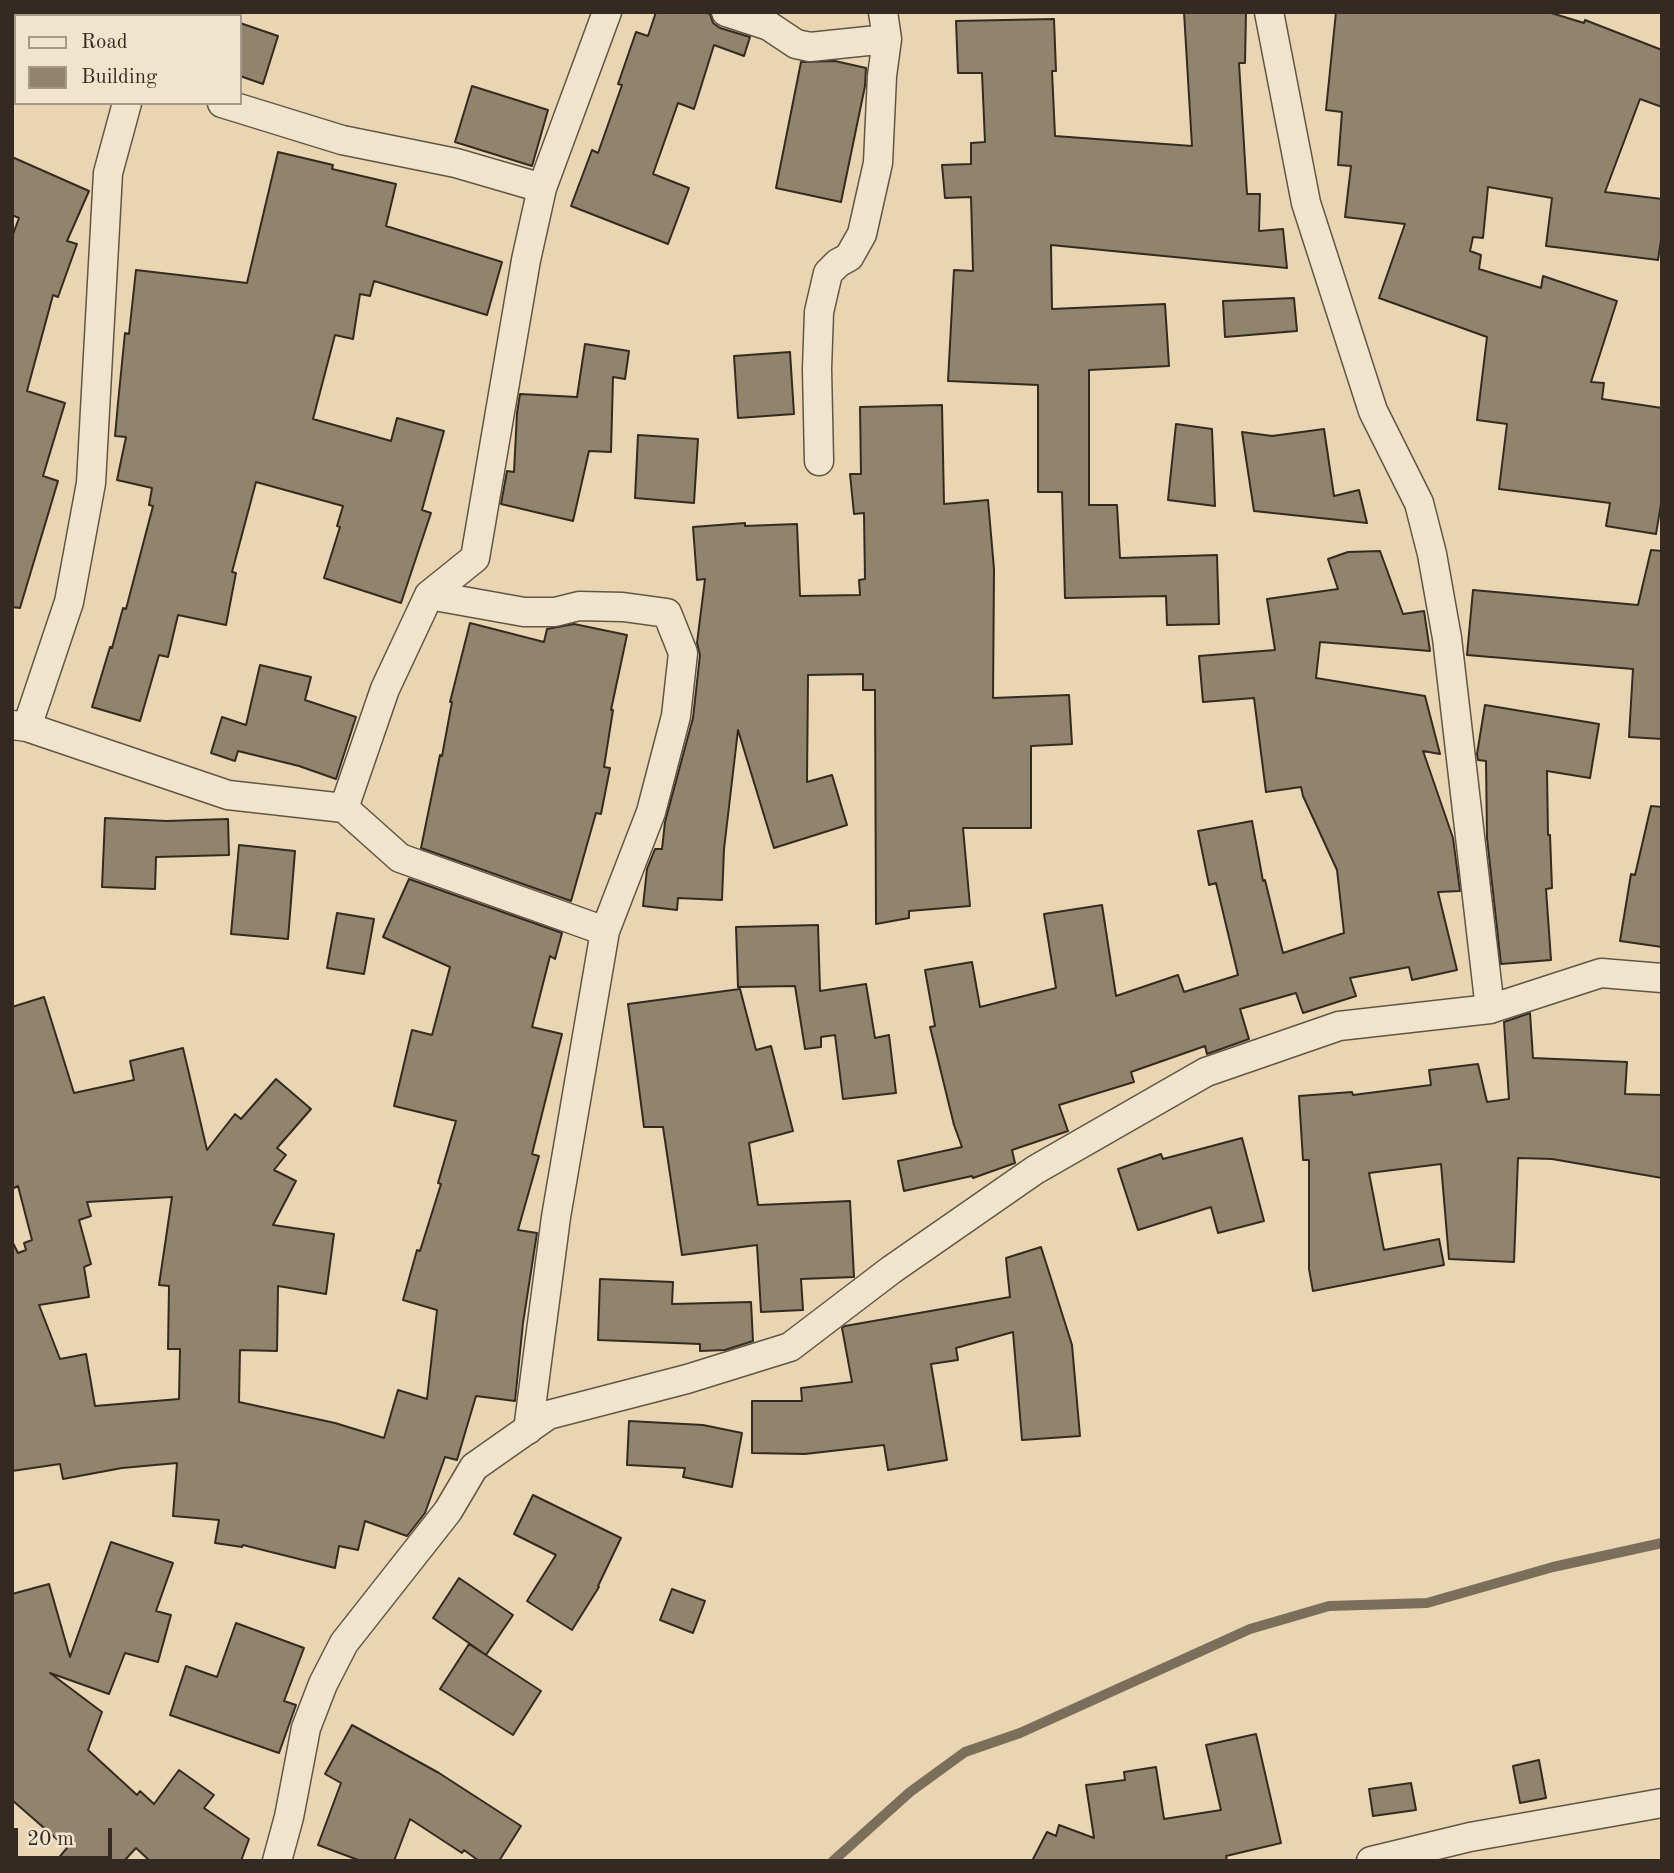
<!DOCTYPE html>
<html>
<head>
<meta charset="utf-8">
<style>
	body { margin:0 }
	#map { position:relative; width:1674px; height:1873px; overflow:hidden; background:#e9d5b2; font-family:"Old Standard TT",serif }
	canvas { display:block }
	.frame { position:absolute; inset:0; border:14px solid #332b22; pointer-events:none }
	.legend { position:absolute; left:14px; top:14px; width:228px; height:91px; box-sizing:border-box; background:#f1e4cd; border:2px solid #a59a89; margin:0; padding:9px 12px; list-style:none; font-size:21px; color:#332b22 }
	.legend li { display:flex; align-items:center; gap:14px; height:35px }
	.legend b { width:35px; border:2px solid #a59a89 }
	.scale { position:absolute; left:14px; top:1828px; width:98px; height:32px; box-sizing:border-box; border:4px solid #332b22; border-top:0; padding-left:9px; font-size:21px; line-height:24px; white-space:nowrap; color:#332b22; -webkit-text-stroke:5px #f1e4cd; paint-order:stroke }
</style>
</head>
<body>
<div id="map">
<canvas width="1674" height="1873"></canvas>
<div class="frame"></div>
<ul class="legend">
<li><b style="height:9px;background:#f1e4cd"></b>Road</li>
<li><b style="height:19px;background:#92836d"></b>Building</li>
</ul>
<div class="scale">20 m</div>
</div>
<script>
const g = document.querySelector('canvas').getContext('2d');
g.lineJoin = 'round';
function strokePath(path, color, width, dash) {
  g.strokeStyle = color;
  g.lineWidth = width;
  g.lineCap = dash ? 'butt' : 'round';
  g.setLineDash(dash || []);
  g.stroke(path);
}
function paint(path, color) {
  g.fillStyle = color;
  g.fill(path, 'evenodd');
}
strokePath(new Path2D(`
	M833,1861L910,1792L965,1752L1020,1733L1250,1629L1329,1606L1427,1603L1553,1567L1662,1543`), '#7b6e5b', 10);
const building = new Path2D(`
	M656,12H704L710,14L713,23L720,28L750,37L744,56L714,45L694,109L678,103L653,174L689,188L668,244L571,206L592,150L598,153L622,85L618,84L636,32L648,36Z
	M1184,12H1246L1245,63H1239L1247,194H1260L1259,231L1283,229L1287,268L1051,245L1052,309L1165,304L1169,366L1089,370V505H1117L1120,558L1217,555L1219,624L1167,625L1166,596L1065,598L1062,492H1038V385L948,381L954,270L973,271L971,197L945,198L942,165L971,164V143L985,142L982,73H958L956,21L1054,19L1056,71H1052L1055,136L1192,146Z
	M1336,12H1548L1584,23L1585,20L1662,50V107L1640,99L1605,192L1662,199V233L1658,260L1546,246L1552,198L1488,187L1483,238L1473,237L1470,251L1481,255L1479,269L1541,288L1543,276L1617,301L1591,382L1604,383L1602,399L1662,408V498L1656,534L1606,526L1610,503L1499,489L1507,424L1477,420L1487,337L1379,298L1405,224L1345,217L1351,166L1338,165L1342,112L1326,110Z
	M240,23L278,36L263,84L240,76Z
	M835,61L866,68L865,86L841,202L776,188L801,62Z
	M472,86L548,110L532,166L455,142Z
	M278,152L333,165L332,169L396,184L386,226L502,262L487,315L374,281L370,296L360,294L353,339L335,335L313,419L391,441L397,418L444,431L422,510L431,513L401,603L324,578L340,527L337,526L343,506L256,482L232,572L236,573L226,625L178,615L168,657L159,655L140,721L92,707L110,647L112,648L123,608L126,609L153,506L149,505L152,488L117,480L126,437L115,436L118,403L125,333L129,334L136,270L247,283Z
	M12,157L89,191L67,241L77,244L58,297L53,295L27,391L65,403L43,476L58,481L20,608L12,607V237L19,218L12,215Z
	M1294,298L1297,331L1225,337L1223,301Z
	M585,344L629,351L625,379L613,377L611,452L589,451L573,521L501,504L507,471L514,472L517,413L520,394L577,397Z
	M790,352L794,414L738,418L734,356Z
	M942,405L944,504L988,500L994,569L993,698L1069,695L1072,744L1031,746V828H963L970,906L909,911V918L876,924L875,690H863V674L808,675L807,782L832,775L847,825L774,848L738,730L724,849L722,900L678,898L677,910L643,906L647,869L655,849H662L665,822L693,718L700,655L697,643L705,579L697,580L693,527L745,523V526L797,524L800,596L860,595L859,580L865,579L864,513L854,514L850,474H861L860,407Z
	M1176,424L1212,429L1215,506L1168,500Z
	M1324,429L1334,496L1359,490L1367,523L1254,511L1242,432L1272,436Z
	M638,435L698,439L694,503L635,498Z
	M1651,550L1662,551V739L1629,737L1633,669L1467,655L1473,590L1638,605Z
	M1380,551L1403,614L1424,611L1430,651L1320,642L1316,678L1425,696L1440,754L1423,751L1453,838L1460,891L1438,892L1457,970L1412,980L1409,967L1350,978L1356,996L1303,1013L1296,993L1240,1009L1249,1039L1207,1054L1205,1046L1131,1072L1134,1082L1059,1105L1068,1131L1012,1150L1015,1163L973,1178L972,1176L904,1191L898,1161L962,1147L954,1125L930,1027L935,1026L925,970L972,962L980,1007L1056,988L1044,914L1102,905L1116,996L1178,975L1184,992L1238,975L1216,883L1209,885L1198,831L1252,821L1263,881L1265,880L1283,953L1344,933L1337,870L1303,796L1301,787L1266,792L1254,698L1203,702L1199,656L1275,650L1267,599L1338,589L1328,559L1348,552Z
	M470,623L544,642L547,629L574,624L627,635L611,710H613L604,767L610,768L601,814L596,813L571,901L421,848L440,755L442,756L452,702H450Z
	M260,665L311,677L305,700L356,717L336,779L299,766L238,751L235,761L211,753L222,717L246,725Z
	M1485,705L1599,724L1590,778L1547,771L1548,835H1550L1552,888L1546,889L1551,960L1501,964L1487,838L1486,761L1478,760L1477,754Z
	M1651,806L1662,807V947L1620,941L1631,874L1635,875Z
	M105,818L166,821L228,819L229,855L156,857L155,889L102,887Z
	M239,845L295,851L288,939L231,934Z
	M409,879L562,933L555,959L550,956L532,1027L562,1034L532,1154L539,1156L518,1230L537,1233L523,1323L515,1401L476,1396L457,1460L445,1457L425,1513L407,1536L365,1521L358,1550L339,1546L335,1568L243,1545L242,1547L215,1543L219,1520L173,1516L177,1463L122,1468L63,1479L60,1464L12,1471V1241L18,1253L26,1250L24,1243L32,1240L18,1186L12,1189V1007L44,997L74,1093L134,1080L130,1061L183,1048L207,1150L235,1114L241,1119L276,1079L311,1109L277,1148L286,1155L274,1170L296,1181L273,1225L334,1234L326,1294L278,1286L277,1351L240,1350L239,1402L335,1423L384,1438L398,1390L427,1399L437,1310L403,1300L417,1250L420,1251L441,1184L438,1183L456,1121L394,1106L412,1030L432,1035L450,967L383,937ZM172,1197L159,1285L169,1286L168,1349H180L179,1399L95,1406L86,1354L60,1359L39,1305L89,1297L84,1267L91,1264L79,1220L91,1216L87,1202Z
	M337,913L374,919L364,974L327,968Z
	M818,925L820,991L866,984L875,1038L889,1035L896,1093L843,1099L835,1035L821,1037V1047L805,1049L795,986L738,987L736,927Z
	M740,989L756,1050L771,1046L793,1131L749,1143L758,1205L850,1201L854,1277L801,1279L803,1310L761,1312L757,1245L682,1255L663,1127H644L628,1004Z
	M1530,1013L1533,1058L1627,1062L1625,1094L1662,1095V1178L1552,1159L1518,1158L1514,1262L1449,1259L1441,1164L1369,1173L1384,1250L1439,1239L1444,1265L1313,1291L1309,1269V1160H1303L1299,1096L1352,1092L1353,1095L1431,1085L1429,1070L1478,1064L1487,1102L1509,1099L1504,1022Z
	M1242,1138L1264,1221L1218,1233L1211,1207L1138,1230L1118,1169L1161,1154L1163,1159Z
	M1041,1247L1072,1345L1080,1436L1022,1440L1013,1332L956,1348L958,1360L931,1364L947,1460L888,1470L884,1445L805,1454L752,1453V1401H802L801,1388L852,1382L842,1328L845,1326L1010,1297L1006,1258Z
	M600,1279L673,1282L672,1304L751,1302L753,1341L725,1350L700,1351V1344L598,1340Z
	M629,1421L703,1425L742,1433L732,1487L683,1477L685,1468L627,1465Z
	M533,1495L621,1538L598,1586L599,1587L572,1630L527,1601L556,1555L514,1534Z
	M111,1542L173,1563L156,1611L171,1615L158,1662L125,1653L109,1694L50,1673L102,1712L88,1750L137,1795L140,1791L154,1804L179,1770L214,1795L204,1808L249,1839L241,1861H150L136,1848L124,1861H56L67,1848L12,1800V1594L49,1584L70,1657Z
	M459,1578L513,1615L486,1655L433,1618Z
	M672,1589L705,1601L693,1633L660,1620Z
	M236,1623L304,1648L284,1701L296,1705L279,1753L170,1715L186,1666L217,1677Z
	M469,1644L541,1691L513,1735L440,1689Z
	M352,1725L439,1773L521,1826L499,1861H479L464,1850L462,1853L410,1819L394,1861H361L318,1845L341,1783L325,1774Z
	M1256,1734L1281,1843L1226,1856L1227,1861H1032L1047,1832L1056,1836L1059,1825L1094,1838L1086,1785L1125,1780L1124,1772L1156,1767L1164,1819L1221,1810L1206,1745Z
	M1539,1760L1546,1798L1520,1803L1513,1766Z
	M1411,1783L1416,1810L1373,1816L1369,1789Z`);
paint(building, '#92836d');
strokePath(building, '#332b22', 2);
const street = new Path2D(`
	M726,12L769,26L796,44L810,47L887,39L883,12
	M1269,12L1306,203L1373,411L1419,503L1432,554L1447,638L1490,1009
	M153,16L154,12
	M222,103L342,140L456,163L542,188
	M819,461L817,369L819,312L828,273L838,263L849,257L862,234L878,163L882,76L887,39
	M429,595L524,612H555L579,606L623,607L667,613L683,653L676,716L651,812L605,931L556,1217L528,1430
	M12,725L27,727L228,795L344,808L400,858L605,931
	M27,727L69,602L91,483L108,173L127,103
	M344,808L385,689L429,595L475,558L526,260L542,188L607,12
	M277,1861L289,1817L306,1728L323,1684L344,1643L448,1511L474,1467L548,1415L687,1379L790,1347L891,1270L1035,1170L1206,1072L1339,1026L1490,1009L1601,973L1662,978
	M1371,1861L1470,1837L1662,1803`);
strokePath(street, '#605646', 31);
strokePath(street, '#f1e4cd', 28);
</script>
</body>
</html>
